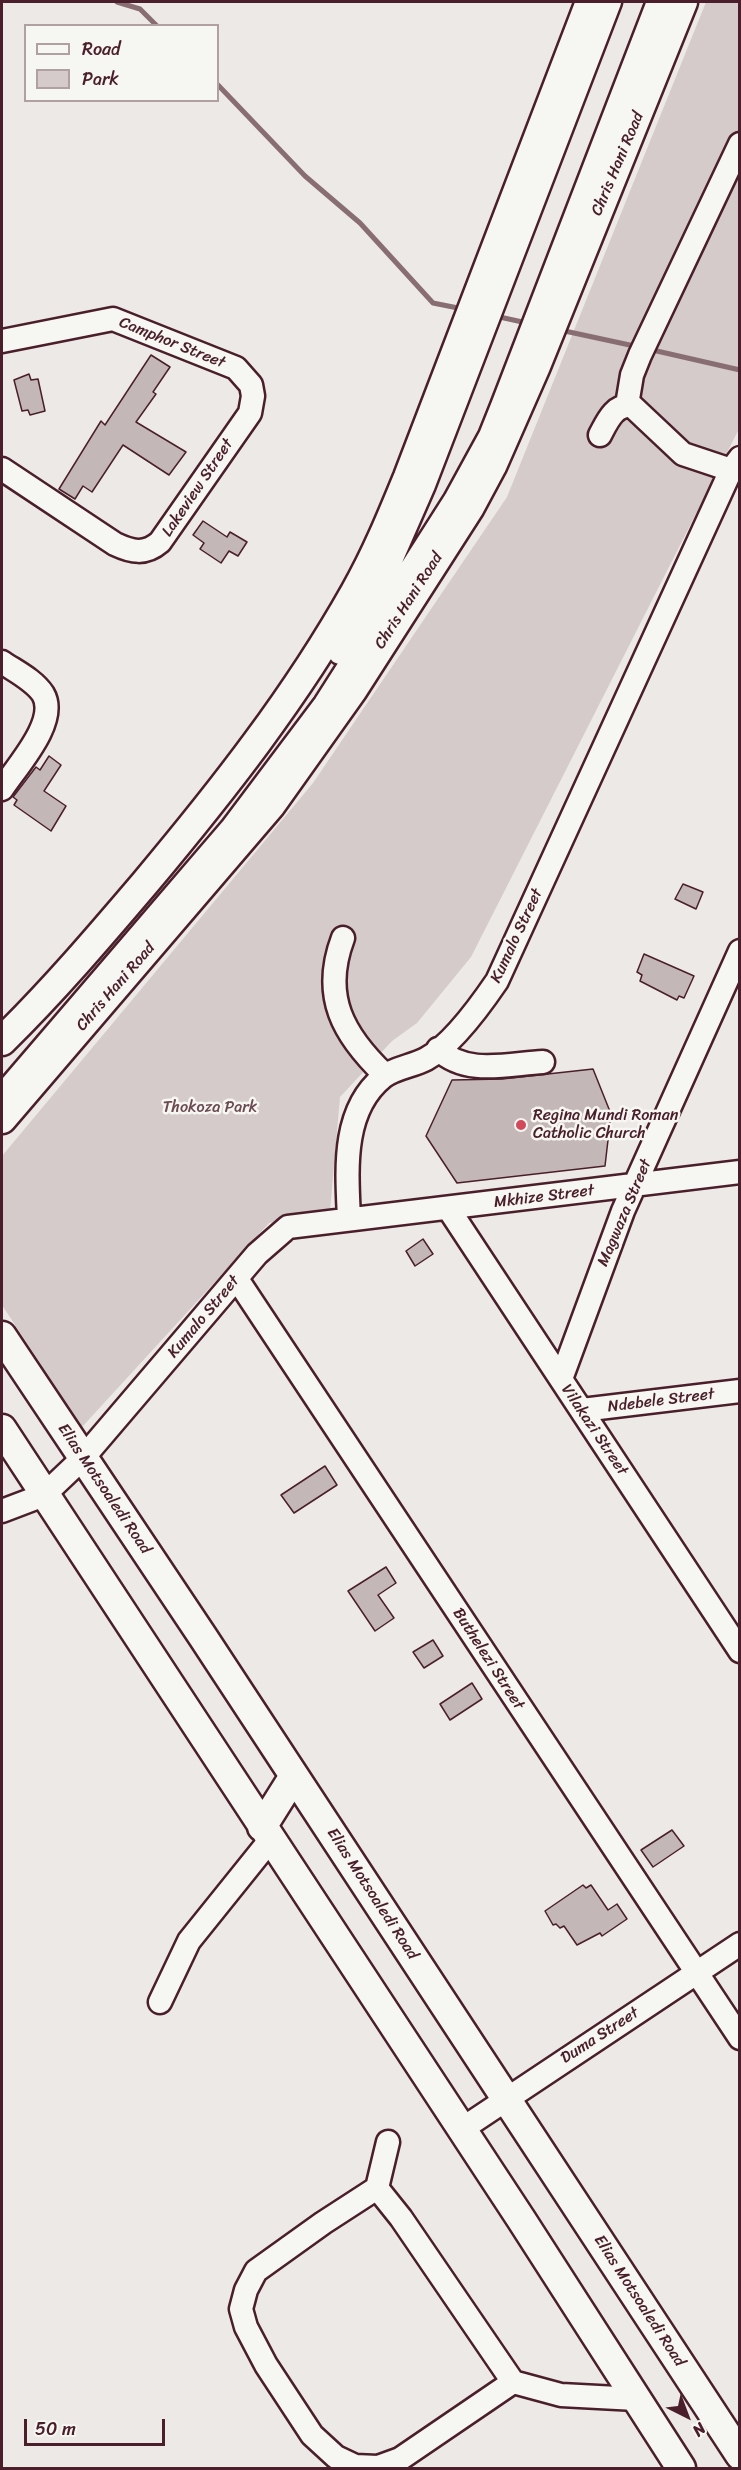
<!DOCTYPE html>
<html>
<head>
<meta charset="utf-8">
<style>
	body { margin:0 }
	#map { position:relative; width:741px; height:2470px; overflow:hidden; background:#ece9e6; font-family:Sriracha,sans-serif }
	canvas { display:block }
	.frame { position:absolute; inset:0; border:3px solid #4a1f2b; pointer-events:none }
	.legend { position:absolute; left:24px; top:24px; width:195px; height:78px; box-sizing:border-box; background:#f6f6f2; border:2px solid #b1a0a2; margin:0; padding:8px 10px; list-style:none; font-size:18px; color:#4a1f2b }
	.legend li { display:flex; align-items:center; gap:12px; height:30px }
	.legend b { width:30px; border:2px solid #b1a0a2 }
	.north { position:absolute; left:657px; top:2386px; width:60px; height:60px; -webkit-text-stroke:4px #f6f6f2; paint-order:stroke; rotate:138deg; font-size:16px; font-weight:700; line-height:24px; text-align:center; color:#4a1f2b }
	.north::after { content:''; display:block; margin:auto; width:21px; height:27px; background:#4a1f2b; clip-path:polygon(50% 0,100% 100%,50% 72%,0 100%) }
	.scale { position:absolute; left:24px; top:2419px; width:141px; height:27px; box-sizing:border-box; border:3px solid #4a1f2b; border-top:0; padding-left:8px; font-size:18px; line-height:21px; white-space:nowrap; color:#4a1f2b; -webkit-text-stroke:4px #f6f6f2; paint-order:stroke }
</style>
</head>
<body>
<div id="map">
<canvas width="741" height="2470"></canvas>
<div class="frame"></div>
<ul class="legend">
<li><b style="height:8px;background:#f6f6f2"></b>Road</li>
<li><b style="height:16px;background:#d4cbca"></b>Park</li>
</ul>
<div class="north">N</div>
<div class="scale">50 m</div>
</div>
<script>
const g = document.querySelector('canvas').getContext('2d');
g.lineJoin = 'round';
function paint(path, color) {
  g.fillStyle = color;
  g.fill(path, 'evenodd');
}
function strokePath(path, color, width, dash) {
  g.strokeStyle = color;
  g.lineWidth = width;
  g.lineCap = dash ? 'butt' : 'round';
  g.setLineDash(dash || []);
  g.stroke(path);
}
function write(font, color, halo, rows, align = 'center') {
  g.font = font + ' Sriracha,sans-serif';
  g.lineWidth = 5;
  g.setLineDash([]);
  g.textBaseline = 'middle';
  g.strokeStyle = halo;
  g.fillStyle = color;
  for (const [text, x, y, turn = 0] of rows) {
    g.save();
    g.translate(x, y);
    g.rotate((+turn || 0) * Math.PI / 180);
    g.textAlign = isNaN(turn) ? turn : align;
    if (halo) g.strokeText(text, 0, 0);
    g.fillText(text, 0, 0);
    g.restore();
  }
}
paint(new Path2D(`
	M706,2H739V429L471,957L417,1023L392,1041L340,1097L330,1211L269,1223L82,1427L2,1305V1156L313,783L507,497Z`), '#d4cbca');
strokePath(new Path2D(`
	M117,2L140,9L157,26
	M218,85L305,176L360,223L433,303L463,309
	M495,316L527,323
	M560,330L639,347
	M648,349L740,370`), '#886e73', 5);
const building = new Path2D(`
	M151,355L170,367L153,392L156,394L136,422L186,452L169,475L123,445L92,492L83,486L75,499L59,489L101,421L105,425Z
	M29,374L31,380L38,379L45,411L30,415L28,410L22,411L14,380Z
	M203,521L227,537L230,532L247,542L238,556L229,551L221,563L200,549L204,543L193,535Z
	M49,756L61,765L44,791L66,806L51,831L14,805L17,800L13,797L36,767L40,770Z
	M683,884L703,892L696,909L675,899Z
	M644,954L694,976L684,998L679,996L677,1000L640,981L642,975L637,972Z
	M593,1069L611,1114L605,1166L457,1183L426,1136L452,1080L502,1079Z
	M423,1239L433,1254L415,1266L406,1251Z
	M325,1466L337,1485L294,1513L281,1495Z
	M386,1567L396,1583L378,1595L394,1618L375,1631L348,1591Z
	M433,1640L443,1656L424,1668L413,1652Z
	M472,1683L482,1699L450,1720L440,1704Z
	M672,1830L684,1846L653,1867L641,1850Z
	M583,1885L586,1888L591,1885L608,1910L617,1904L627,1919L602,1936L600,1933L577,1945L564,1926L560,1928L556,1924L553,1925L545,1911Z`);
paint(building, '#c4b7b7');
strokePath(building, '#4a1f2b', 1.5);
const minor = new Path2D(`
	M2,341L113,319L236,368L251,385L253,396L250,413L160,542C145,555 132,552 115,544L2,469
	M627,405L632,375L640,355L740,144
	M600,435C607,422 614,404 632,406L683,454L731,470
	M340,653L385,574L424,485L610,2
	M2,662C15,671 34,680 43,694C59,721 17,766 2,789
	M343,938C321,996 343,1035 385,1075
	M438,1049C466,1076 507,1064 543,1062
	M2,1096L231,829L325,704L455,500L490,436L502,406L658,2
	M448,1208L740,1651
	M349,1219C347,1172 341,1111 383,1077C394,1068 413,1066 426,1059C452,1045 480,1006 497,981L731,470L740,458
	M237,1279L740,2038
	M561,1379L623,1211L740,951
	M582,1410L740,1391
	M2,1511L44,1495L83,1458L257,1254L288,1227L740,1172
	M160,2002L189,1941L271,1839
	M462,2129L740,1944
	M388,2142L377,2188L401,2218L513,2382L561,2395L636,2399
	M377,2188L323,2223L256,2271L246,2290L241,2309L246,2327L266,2365L312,2435L336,2457L355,2466L378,2467L400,2459L513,2382`);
const major = new Path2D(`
	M2,1041C53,991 99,937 145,883C222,791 296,697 355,592C376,555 392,516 408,477L590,2
	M2,1119L271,805L352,691L470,507L492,466L536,366L683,2
	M2,1336L203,1637L740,2455
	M2,1429L521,2219L681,2468
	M262,1827L294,1776`);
strokePath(minor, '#4a1f2b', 27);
strokePath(major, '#4a1f2b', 33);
strokePath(minor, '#f6f6f2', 22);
strokePath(major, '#f6f6f2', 28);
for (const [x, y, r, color] of [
	[521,1125,6,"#d1495b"]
]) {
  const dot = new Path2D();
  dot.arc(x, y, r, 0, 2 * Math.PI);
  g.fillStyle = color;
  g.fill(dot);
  strokePath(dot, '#f6f6f2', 2);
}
write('16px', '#4a1f2b', '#f6f6f2', [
	["Chris Hani Road",618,164,-67],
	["Camphor Street",172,343,22],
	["Lakeview Street",198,488,-56],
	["Chris Hani Road",409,601,-57],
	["Kumalo Street",517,936,-65],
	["Chris Hani Road",116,987,-49],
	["Mkhize Street",544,1197,-7],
	["Magwaza Street",625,1213,-67],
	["Kumalo Street",204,1317,-50],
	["Ndebele Street",661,1401,-7],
	["Vilakazi Street",594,1430,56],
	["Elias Motsoaledi Road",104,1489,56],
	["Buthelezi Street",488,1659,57],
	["Elias Motsoaledi Road",372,1894,57],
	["Duma Street",600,2036,-33],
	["Elias Motsoaledi Road",639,2301,57]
]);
write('16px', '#6c4a53', '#f6f6f2', [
	["Thokoza Park",210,1108]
]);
write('16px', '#4a1f2b', '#f6f6f2', [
	["Regina Mundi Roman",533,1116],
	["Catholic Church",533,1134]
], 'left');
</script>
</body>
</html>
